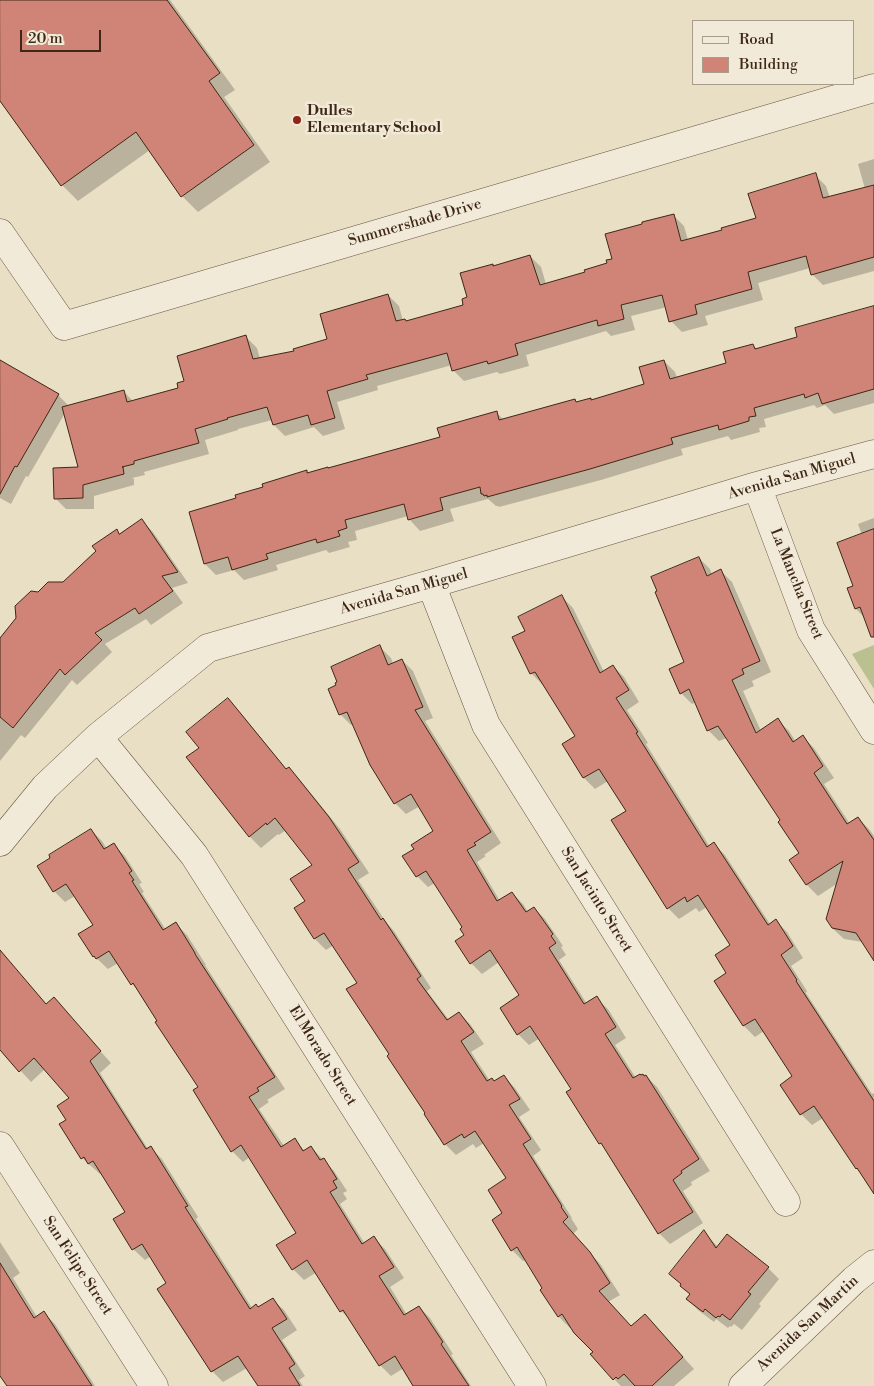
<!DOCTYPE html>
<html>
<head>
<meta charset="utf-8">
<style>
	body { margin:0 }
	#map { position:relative; width:874px; height:1386px; overflow:hidden; background:#e9dfc4; font-family:"Libre Bodoni",serif }
	canvas { display:block }
	.legend { position:absolute; left:692px; top:20px; width:162px; height:65px; box-sizing:border-box; background:#f1ead9; border:1px solid #aa9c8b; margin:0; padding:6px 9px; list-style:none; font-size:15px; color:#3f2715 }
	.legend li { display:flex; align-items:center; gap:10px; height:25px }
	.legend b { width:25px; border:1px solid #aa9c8b }
	.scale { position:absolute; left:20px; top:30px; width:81px; height:22px; box-sizing:border-box; border:2px solid #3f2715; border-top:0; padding-left:6px; font-size:15px; line-height:18px; white-space:nowrap; color:#3f2715; -webkit-text-stroke:4px #f1ead9; paint-order:stroke }
</style>
</head>
<body>
<div id="map">
<canvas width="874" height="1386"></canvas>
<ul class="legend">
<li><b style="height:6px;background:#f1ead9"></b>Road</li>
<li><b style="height:14px;background:#d08377"></b>Building</li>
</ul>
<div class="scale">20 m</div>
</div>
<script>
const g = document.querySelector('canvas').getContext('2d');
g.lineJoin = 'round';
function paint(path, color) {
  g.fillStyle = color;
  g.fill(path, 'evenodd');
}
function strokePath(path, color, width, dash) {
  g.strokeStyle = color;
  g.lineWidth = width;
  g.lineCap = dash ? 'butt' : 'round';
  g.setLineDash(dash || []);
  g.stroke(path);
}
function write(font, color, halo, rows, align = 'center') {
  g.font = font + ' "Libre Bodoni",serif';
  g.lineWidth = 5;
  g.setLineDash([]);
  g.textBaseline = 'middle';
  g.strokeStyle = halo;
  g.fillStyle = color;
  for (const [text, x, y, turn = 0] of rows) {
    g.save();
    g.translate(x, y);
    g.rotate((+turn || 0) * Math.PI / 180);
    g.textAlign = isNaN(turn) ? turn : align;
    if (halo) g.strokeText(text, 0, 0);
    g.fillText(text, 0, 0);
    g.restore();
  }
}
paint(new Path2D(`
	M874,645V689L852,654Z`), '#bbc091');
paint(new Path2D(`
	M0,0H170L235,90L224,97L270,162L198,212L182,196L150,150L78,201L62,185L0,98Z
	M874,159V271L823,285L812,274L810,268L758,283L763,300L705,316L708,325L682,332L671,321L667,307L631,316L635,330L611,336L606,331L526,355L529,366L500,374L497,372L464,381L453,370L452,365L377,386L378,390L337,402L345,429L323,436L314,427L285,436L274,425L272,420L238,429V430L205,440L209,454L144,472L145,475L132,478L134,479V485L94,496V509H66L55,498L80,469L65,413L28,477L26,476L11,504L0,498V361L58,395L69,406L124,392L134,402L180,389L185,382L246,337L257,348L260,359L295,352L329,340L388,295L399,306L403,321L407,322L465,306L468,298L493,265L494,267L530,256L541,267L546,284L586,273L608,264L673,215L684,226L688,240L757,219L815,175L826,186L830,198L865,189L858,164Z
	M874,307V403L834,414L825,405L817,408L814,405L764,419L766,427L759,428L760,432L731,440L728,436L681,449L683,455L601,480L499,507L498,506H496L488,499L450,509L454,521L420,531L409,519L408,516L355,531L357,540L348,542L350,547L329,553L326,550L276,565L278,570L244,580L234,570L216,575L205,564L190,513L238,499L306,472L308,474L441,438L497,413L504,420L575,401L577,403L592,401L646,385L664,361L675,372L677,378L728,364L753,345L758,350L799,338Z
	M874,518V617L867,620L856,609L849,589L854,586L862,535L858,524Z
	M142,521L153,532L188,583L172,588L183,603L151,625L146,619L105,644L112,652L77,685L72,680L25,738L21,735L0,761V641L38,593L63,583L116,531L120,535Z
	M699,558L710,569L712,575L721,571L732,582L771,672L752,681L754,686L743,691L761,731L778,720L789,731L796,742L803,737L814,748L834,778L824,784L850,824L858,818L869,829L874,836V959L863,942L844,939L832,928L838,883L818,896L807,885L801,853L781,821L727,738L719,741L708,730L696,702L692,704L681,693Z
	M562,597L573,608L604,672L613,666L624,677L639,702L627,710L648,743L646,744L710,847L714,844L725,855L770,924L776,921L787,932L803,958L791,966L807,991L806,993L872,1094L874,1093V1186L857,1169L823,1118L812,1125L801,1114L794,1077L764,1031L755,1037L744,1026L715,981L728,973L732,945L707,907L699,912L696,908L679,919L668,908L613,820L628,811L608,781L595,789L584,778L564,745L577,737L544,684L543,685L531,673L526,631Z
	M380,647L391,658L393,664L402,660L413,671L433,718L425,721L501,843L484,855L486,856L477,862L500,901L512,893L523,904L528,912L534,908L545,919L563,946L561,947L566,955L559,960L587,1004L596,998L608,1009L626,1038L615,1045L636,1078L646,1076L657,1087L710,1171L691,1182L692,1185L683,1191L703,1223L670,1244L659,1233L606,1150L600,1143L573,1089L540,1038L529,1045L518,1034L501,1008L521,995L499,962L482,974L471,963L463,928L435,883L428,887L417,876L415,849L435,831L420,806L406,814L395,803L371,764L354,724L351,725L340,714L337,686Z
	M228,700L239,711L287,770L289,768L300,780L340,829L369,873L358,880L386,922L394,931L431,988L427,991L449,1020L459,1013L470,1024L484,1044L471,1052L490,1081L495,1082L504,1076L515,1088L530,1110L519,1117L541,1150L533,1156L572,1218H571L578,1229L573,1234L601,1265L620,1295L608,1302L632,1328L656,1327L694,1369L674,1386H637L636,1384L634,1386H621L614,1379L595,1352L571,1326L570,1328L559,1317L544,1289L526,1260L523,1261L512,1250L493,1221L504,1214L508,1179L484,1143L476,1148L473,1144L456,1155L445,1144L426,1115L427,1114L391,1055L359,983L334,945L326,950L315,939L296,909L307,902L314,865L286,830L279,835L278,834L261,848L250,837L188,758L200,748Z
	M91,830L102,841L107,849L114,845L125,856L142,883L139,884L144,892L142,893L166,930L176,924L187,935L206,965H205L285,1089L267,1100L269,1102L259,1109L284,1146L294,1140L305,1151L311,1147L334,1171L347,1191L343,1193L347,1199L340,1204L365,1244L374,1238L385,1249L404,1278L390,1287L407,1315L419,1307L430,1318L453,1354L451,1355L471,1386H414L404,1368L391,1376L380,1365L353,1322L341,1311L317,1272L304,1280L293,1269L298,1233L250,1157L243,1162L232,1151L199,1088L159,1021L141,993L132,984L118,963L108,969L94,956L95,926L75,896L65,902L54,891Z
	M0,951L47,1005L54,999L111,1063L100,1073L148,1149L151,1148L162,1159L198,1217L196,1219L252,1308H258L272,1299L284,1310L297,1330L282,1340L305,1376L299,1380L303,1386H259L247,1368L223,1382L212,1371L168,1283L151,1256L145,1260L133,1249L127,1212L102,1173L100,1174L82,1158L68,1120L70,1099L45,1069L31,1082L0,1048Z
	M704,1232L718,1247L768,1268L779,1279L759,1304L761,1306L742,1330L734,1324L731,1327L730,1326L728,1328L716,1319L714,1322L698,1310L687,1299L691,1295L671,1274Z
	M0,1242L20,1273L13,1278L37,1317L44,1313L55,1324L95,1386H8L0,1373Z`), '#0003');
const building = new Path2D(`
	M0,0H167L220,73L209,81L254,145L181,197L136,132L61,186L0,101Z
	M816,173L823,198L874,185V257L811,275L806,256L748,272L752,289L695,305L697,314L669,322L662,295L621,305L624,319L598,326L597,320L515,344L518,355L488,364L487,361L452,371L447,353L366,375L368,379L327,391L335,418L311,425L308,415L273,425L267,407L227,418L228,419L195,429L199,443L134,461V464L122,467H123L124,474L83,485V498L54,499L53,468L78,467L62,407L124,390L127,402L178,388L177,383L184,381L177,356L246,335L253,359L294,351L293,349L327,339L320,314L388,294L396,321L405,319L406,321L463,305L462,299L467,297L460,273L493,264V266L530,255L540,285L585,272L584,270L607,263L606,260L612,259L605,234L642,224V222L674,214L681,241L722,230L721,228L756,218L748,194Z
	M874,306V389L822,404L818,393L805,398L804,394L754,408L756,416L749,417V421L719,430L718,425L671,438L673,444L590,469L487,497V495L484,496L483,494H481L480,487L440,498L443,510L408,520L404,504L345,520L347,528L338,531L340,536L317,543L316,539L266,554L268,559L232,570L228,557L204,564L189,512L236,498L235,495L263,487L262,484L307,470V473L328,467V468L440,437L437,428L497,411L499,420L575,399L576,402L591,398V400L644,384L639,367L664,360L670,379L726,363L723,352L753,344L755,349L797,337L795,328Z
	M0,360L59,394L17,467L15,466L0,494Z
	M142,519L178,572L162,576L173,591L139,614L135,608L95,633L102,640L65,675L60,669L13,728L0,717V638L16,618L15,606L31,591L38,592L48,582H63L96,551L92,546L117,529L119,534Z
	M874,529V637H871L860,607L855,609L847,588L853,586L837,543Z
	M699,557L707,576L721,569L760,661L742,669L744,674L732,680L756,733L778,718L793,742L803,735L823,766L814,773L847,824L858,817L874,840V961L856,933L832,928L826,919L843,861L806,885L789,860L799,853L778,822L780,820L718,726L707,731L689,689L680,694L669,669L684,662L655,592L657,591L651,577Z
	M562,595L600,673L613,665L629,690L616,698L638,732L636,733L707,847L714,842L768,925L776,919L793,946L781,955L797,980L796,981L874,1101V1194L857,1168L856,1169L814,1106L800,1115L780,1085L792,1076L755,1019L743,1026L714,981L726,973L715,955L730,945L698,895L687,902L685,897L667,909L611,820L626,811L599,769L583,778L562,744L575,736L535,672L530,674L512,637L525,631L518,617Z
	M380,645L388,665L402,659L423,707L415,710L491,832L474,843L476,845L467,850L497,901L512,892L526,912L534,907L553,934L551,936L556,943L549,948L584,1004L597,996L616,1027L605,1034L633,1078L640,1074L641,1075L643,1074L644,1076L646,1075L699,1159L681,1171L682,1173L673,1180L693,1212L658,1234L601,1143L599,1144L566,1092L571,1089L530,1026L517,1035L500,1008L519,995L490,950L470,964L455,941L464,935L460,929L462,927L426,871L416,877L402,856L414,849L411,845L433,831L411,794L394,804L370,765L347,712L339,715L328,689L336,685L335,683L337,682L331,667Z
	M228,698L286,769L289,767L329,817L359,862L348,869L381,920L383,918L421,976L417,979L447,1020L459,1012L474,1032L461,1041L487,1081L492,1078L494,1081L504,1075L520,1099L509,1105L531,1139L523,1144L562,1206L561,1207L568,1217L563,1222L590,1252L610,1283L599,1291L631,1326L645,1314L683,1357L652,1386H635L624,1374L618,1379L616,1377L613,1380L590,1354L593,1352L574,1333L562,1314L558,1317L540,1290L542,1288L517,1247L511,1251L492,1220L502,1213L488,1190L506,1178L475,1131L464,1138L462,1134L444,1145L424,1114L425,1113L387,1056L389,1054L346,989L357,983L324,933L314,939L294,908L305,901L290,879L312,865L275,818L267,825L266,823L249,837L186,757L199,748L186,732Z
	M91,829L104,849L114,843L132,871L129,873L134,880L132,881L163,930L176,922L195,953V954L275,1077L257,1088L259,1091L249,1097L281,1147L295,1138L303,1151L311,1146L320,1160L324,1158L337,1179L333,1181L337,1188L330,1192L362,1244L374,1236L394,1267L379,1276L404,1315L419,1306L443,1342L441,1344L469,1386H413L395,1356L379,1366L343,1310L340,1312L307,1260L292,1270L276,1245L296,1233L241,1145L231,1152L193,1090L198,1087L155,1022L157,1021L133,983L131,985L109,951L96,959L94,956L93,957L78,934L93,925L66,884L53,892L37,866L50,858L49,855Z
	M0,950L46,1004L54,997L101,1051L90,1061L146,1149L151,1146L188,1206L185,1207L250,1309L256,1304L258,1307L273,1298L287,1319L272,1328L295,1364L289,1368L300,1386H258L238,1356L211,1372L157,1289L166,1283L142,1244L132,1250L113,1219L125,1212L93,1161L88,1164L84,1157L81,1159L59,1124L66,1120L57,1106L69,1098L34,1058L19,1072L0,1050Z
	M704,1230L716,1248L727,1234L769,1267L748,1292L751,1294L730,1320L722,1314L720,1317L718,1316L716,1318L705,1309L703,1312L686,1299L690,1294L680,1286L681,1284L669,1274Z
	M0,1263L34,1318L44,1311L92,1386H7L0,1376Z`);
paint(building, '#d08377');
strokePath(building, '#3f2715', 1);
const minor = new Path2D(`
	M0,233L64,326L874,88
	M757,486L811,630L874,730
	M431,584L486,725L786,1202
	M98,737L194,855L532,1386
	M0,842L45,787L98,737L208,648L431,584L757,486L874,454
	M0,1146L154,1386`);
const tertiary = new Path2D(`
	M743,1386L854,1280L874,1264`);
strokePath(minor, '#6a5541', 29);
strokePath(tertiary, '#6a5541', 29);
strokePath(minor, '#f1ead9', 28);
strokePath(tertiary, '#f1ead9', 28);
for (const [x, y, r, color] of [
	[297,120,5,"#8f2418"]
]) {
  const dot = new Path2D();
  dot.arc(x, y, r, 0, 2 * Math.PI);
  g.fillStyle = color;
  g.fill(dot);
  strokePath(dot, '#f1ead9', 2);
}
write('bold 15px', '#3f2715', '#f1ead9', [
	["Dulles",307,111],
	["Elementary School",307,128]
], 'left');
write('15px', '#3f2715', '#f1ead9', [
	["Summershade Drive",415,223,-16],
	["Avenida San Miguel",792,477,-16],
	["La Mancha Street",796,584,68],
	["Avenida San Miguel",404,592,-16],
	["San Jacinto Street",596,900,58],
	["El Morado Street",322,1056,58],
	["San Felipe Street",77,1266,57],
	["Avenida San Martin",808,1324,-43]
]);
</script>
</body>
</html>
